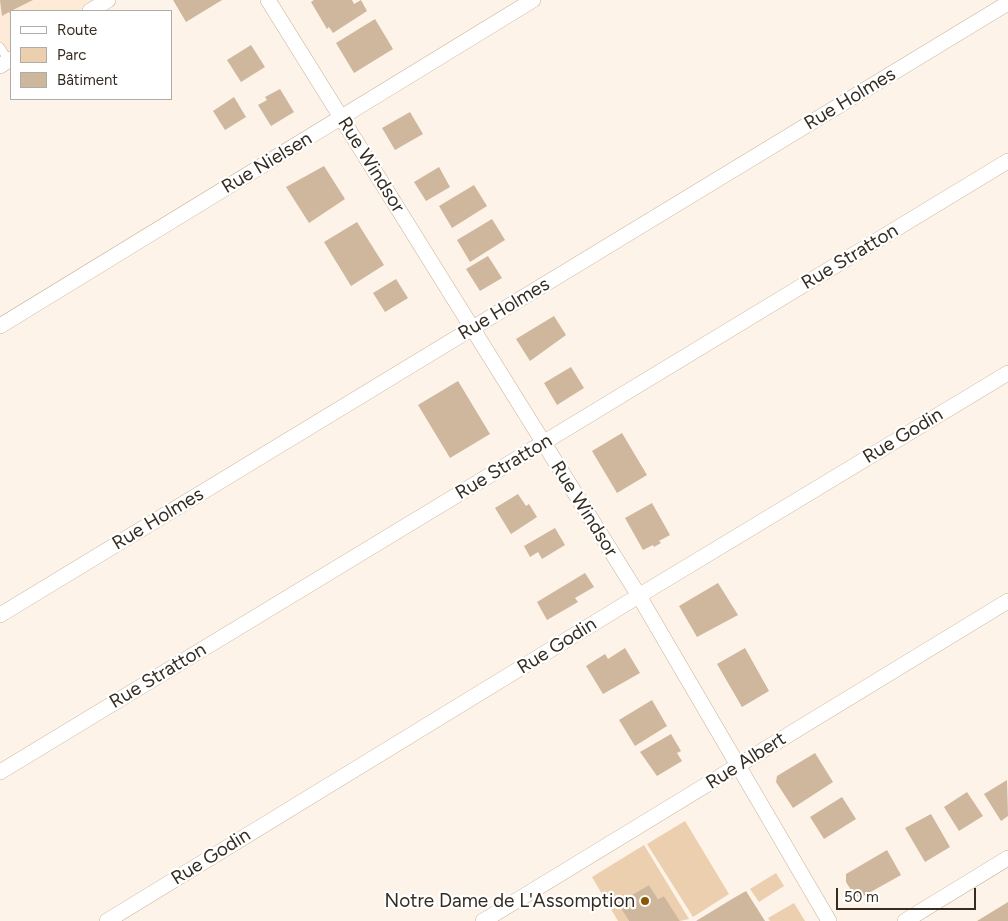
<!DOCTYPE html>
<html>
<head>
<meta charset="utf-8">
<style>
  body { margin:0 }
  #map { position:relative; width:1008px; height:921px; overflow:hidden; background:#fdf3e8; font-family:Figtree,sans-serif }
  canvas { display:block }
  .legend { position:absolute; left:10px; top:10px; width:162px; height:90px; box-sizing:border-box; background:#fff; border:1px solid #afaba7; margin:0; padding:6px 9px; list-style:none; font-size:15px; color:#362d22 }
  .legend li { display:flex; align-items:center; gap:10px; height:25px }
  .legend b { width:25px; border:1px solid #afaba7 }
  .scale { position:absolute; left:836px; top:888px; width:140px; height:22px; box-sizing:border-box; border:2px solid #362d22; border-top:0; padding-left:6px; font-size:15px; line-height:18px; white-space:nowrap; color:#362d22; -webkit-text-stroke:4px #fff; paint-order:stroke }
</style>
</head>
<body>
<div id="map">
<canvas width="1008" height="921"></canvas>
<ul class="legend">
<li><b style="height:6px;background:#fff"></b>Route</li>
<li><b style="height:14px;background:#ebcfaf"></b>Parc</li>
<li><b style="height:14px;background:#ceb79c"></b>Bâtiment</li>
</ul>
<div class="scale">50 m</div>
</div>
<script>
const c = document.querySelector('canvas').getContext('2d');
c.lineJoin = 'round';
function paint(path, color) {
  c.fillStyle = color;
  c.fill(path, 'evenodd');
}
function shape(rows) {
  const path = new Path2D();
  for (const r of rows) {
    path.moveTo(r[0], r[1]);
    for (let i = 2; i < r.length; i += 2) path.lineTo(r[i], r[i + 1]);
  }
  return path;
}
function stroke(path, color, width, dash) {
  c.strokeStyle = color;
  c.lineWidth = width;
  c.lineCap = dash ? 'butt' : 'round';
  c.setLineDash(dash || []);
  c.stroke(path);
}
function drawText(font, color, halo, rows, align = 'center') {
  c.font = font + ' Figtree,sans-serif';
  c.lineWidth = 4.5;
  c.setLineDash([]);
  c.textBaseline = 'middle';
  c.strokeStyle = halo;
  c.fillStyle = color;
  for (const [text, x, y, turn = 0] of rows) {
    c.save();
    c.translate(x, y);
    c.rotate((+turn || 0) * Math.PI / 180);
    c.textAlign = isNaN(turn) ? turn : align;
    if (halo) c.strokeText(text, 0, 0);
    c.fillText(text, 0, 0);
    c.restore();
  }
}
paint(shape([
  [0,0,108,0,90,11,11,11,11,59,0,66]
]), '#fdebd7');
paint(shape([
  [685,821,729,894,693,917,647,844],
  [644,845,689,919,680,921,664,896,658,899,649,885,619,903,629,921,618,921,592,877],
  [776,873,784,886,759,902,750,889],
  [794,903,805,921,770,921,768,918]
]), '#ebcfaf');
paint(shape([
  [0,0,33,0,11,11,11,16,9,12,2,16],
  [173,0,222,0,186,22],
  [314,0,352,0,354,4,361,0,367,11,333,33,329,27,327,29,311,2],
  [375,19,393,49,354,73,336,43],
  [251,45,265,67,241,82,227,60],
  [280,89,294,112,271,126,258,105,267,100,265,97],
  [234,97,246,117,225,130,213,111],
  [410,112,423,134,395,150,382,128],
  [324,166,345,199,309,223,286,187],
  [439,167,450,187,426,201,414,182],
  [474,185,487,206,452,228,439,206],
  [492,219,505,240,470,262,457,240],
  [357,222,384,265,351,286,324,242],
  [488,256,502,278,480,291,466,269],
  [396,279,408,298,385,312,373,293],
  [554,316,566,335,530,361,516,339],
  [571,367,584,388,557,405,544,383],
  [458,381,490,434,450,458,418,405],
  [622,433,647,475,617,493,592,451],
  [518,494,526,506,529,504,537,517,511,534,495,508],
  [652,503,670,535,659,541,661,543,654,547,653,545,643,550,625,518],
  [555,528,565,545,542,559,538,552,530,557,524,546],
  [585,573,594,587,575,598,578,602,547,620,537,602],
  [718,583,738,615,697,637,679,606],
  [625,648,640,673,603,694,586,666,605,654,608,659],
  [745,648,769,691,742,707,717,664],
  [652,700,667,726,635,746,619,720],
  [671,734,681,751,677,753,682,761,657,776,640,752],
  [815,753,833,782,793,808,776,782,777,776],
  [1007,780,1008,816,1001,821,984,794],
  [967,792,983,816,959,831,944,807],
  [842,797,856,819,824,839,810,817],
  [931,814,950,847,925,862,905,828],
  [887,850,901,875,860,898,853,893,846,882,846,874],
  [649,885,658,899,664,896,680,921,629,921,618,903],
  [746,891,765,921,696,921,732,899],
  [1008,902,1008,921,977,921]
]), '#ceb79c');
const service = shape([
  [0,47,9,61]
]);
const minor = shape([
  [268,0,639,596,829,921],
  [90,11,108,0],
  [0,66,11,59],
  [0,326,533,0],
  [0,615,1008,3],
  [0,772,1008,161],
  [107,921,622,606,1008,373],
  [483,921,1008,601],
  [905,921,1008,858]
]);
stroke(service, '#c5af94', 9);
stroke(minor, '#c5af94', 16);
stroke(service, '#fff', 8);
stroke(minor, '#fff', 15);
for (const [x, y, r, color] of [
  [645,901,5,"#8a5802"]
]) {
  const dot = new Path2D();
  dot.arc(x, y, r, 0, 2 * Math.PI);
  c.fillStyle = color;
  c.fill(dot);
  stroke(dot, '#fff', 2);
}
drawText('19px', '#362d22', '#fff', [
  ["Rue Holmes",850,99,-31],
  ["Rue Nielsen",267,163,-31],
  ["Rue Windsor",371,165,58],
  ["Rue Stratton",850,257,-31],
  ["Rue Holmes",504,309,-31],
  ["Rue Godin",903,436,-31],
  ["Rue Stratton",504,467,-31],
  ["Rue Windsor",584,509,58],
  ["Rue Holmes",158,519,-31],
  ["Rue Godin",557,646,-32],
  ["Rue Stratton",158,676,-31],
  ["Rue Albert",746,761,-32],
  ["Rue Godin",211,857,-32]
]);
drawText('19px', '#362d22', '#fff', [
  ["Notre Dame de L'Assomption",635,901]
], 'right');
</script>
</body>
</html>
